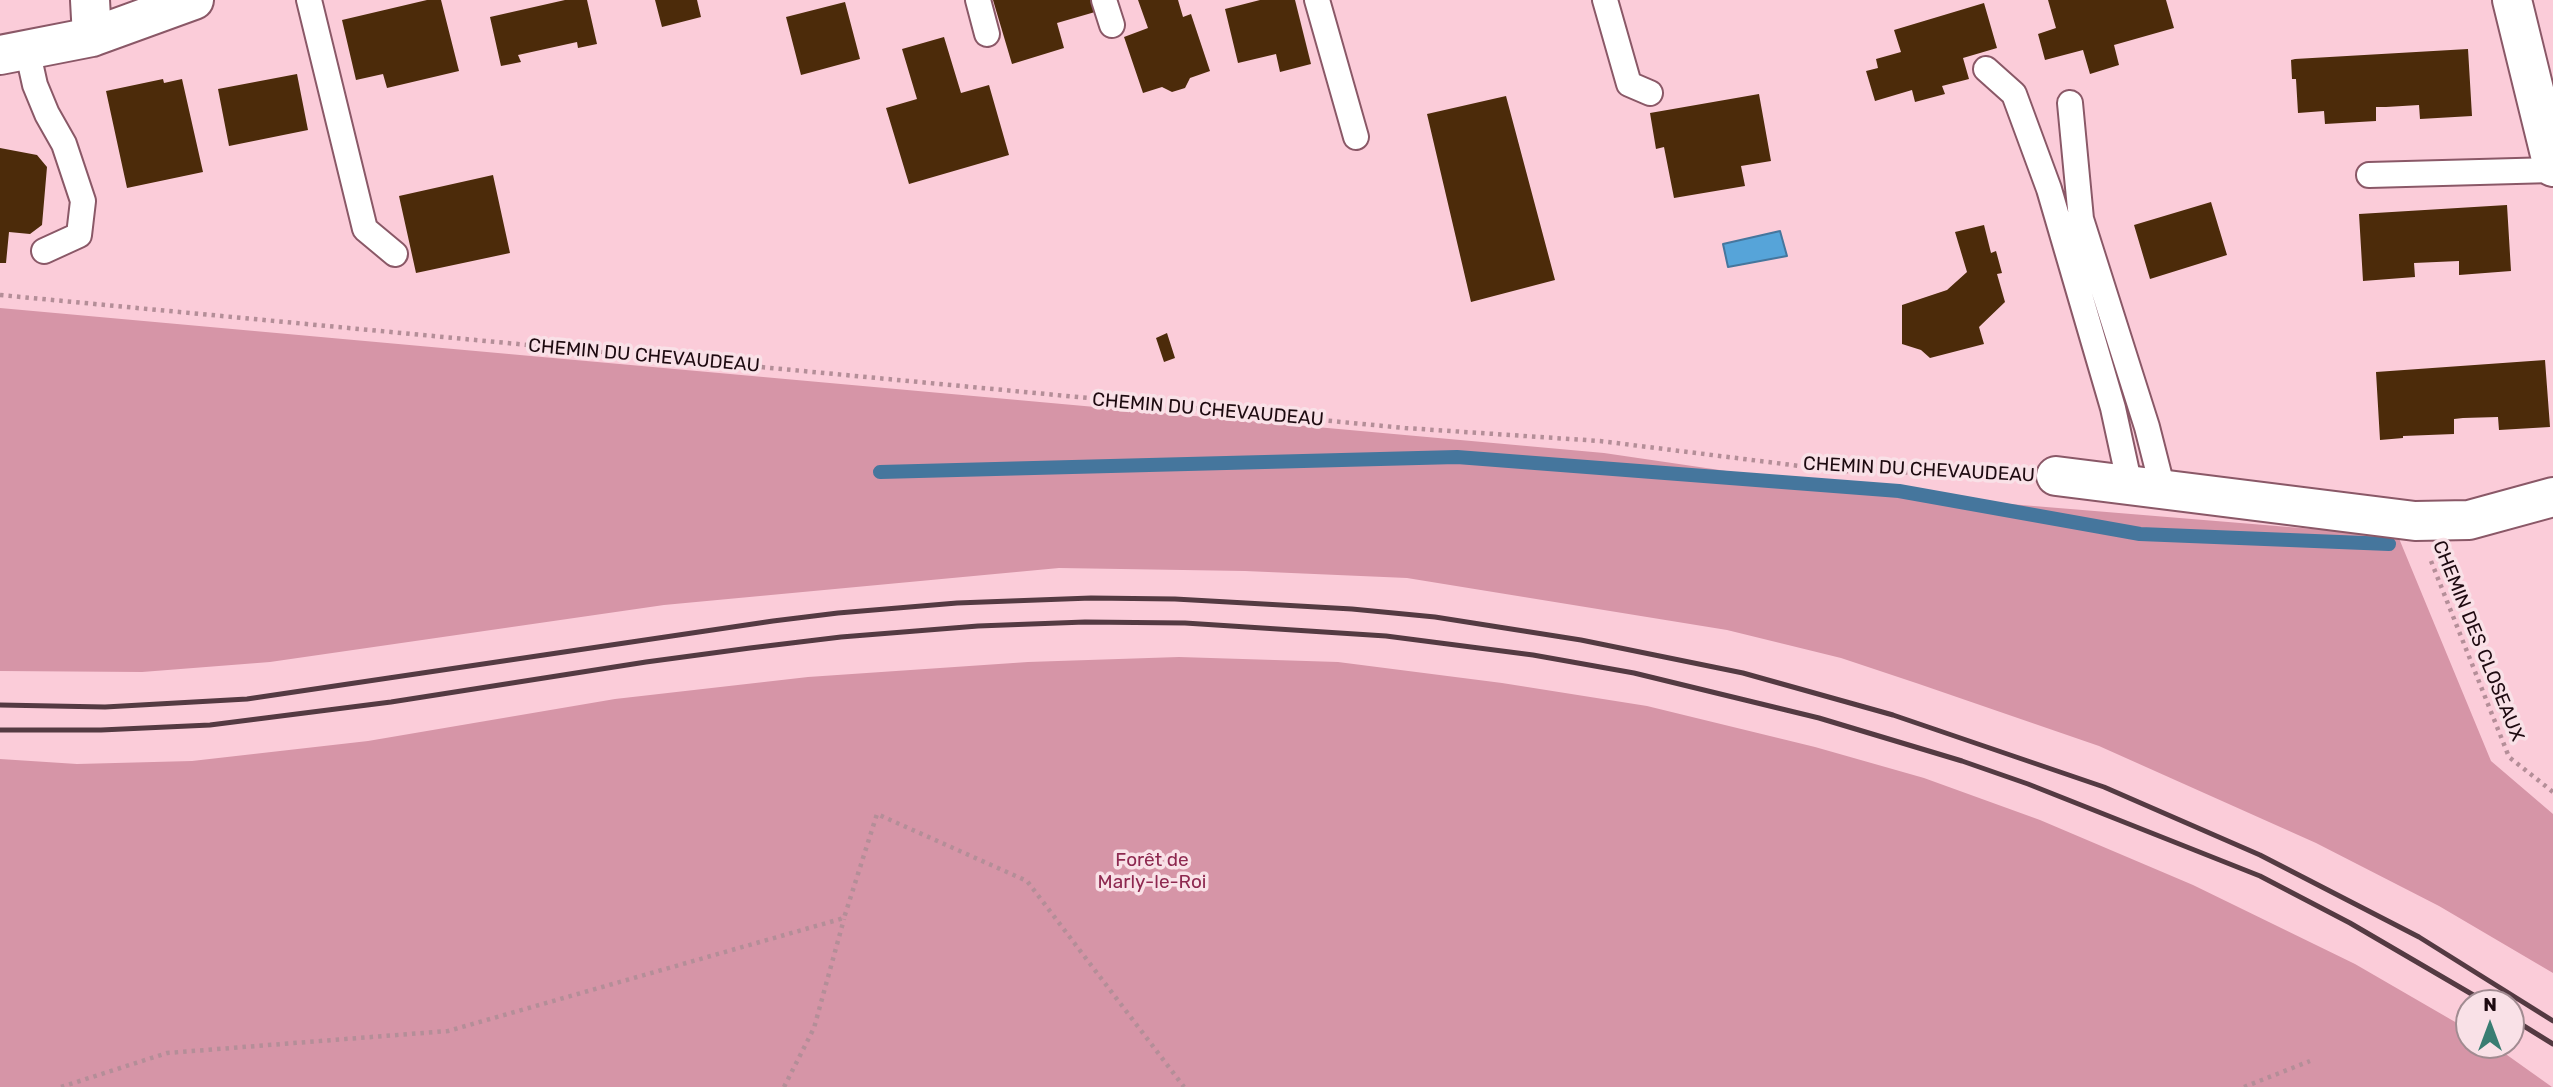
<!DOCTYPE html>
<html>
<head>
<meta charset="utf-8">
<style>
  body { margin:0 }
  #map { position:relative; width:2553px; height:1087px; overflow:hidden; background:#fbccd9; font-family:Rubik,sans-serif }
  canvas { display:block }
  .north { position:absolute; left:2455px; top:989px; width:70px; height:70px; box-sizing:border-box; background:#f9e1e7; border:2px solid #a18b91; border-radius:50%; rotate:0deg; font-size:19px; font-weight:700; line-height:28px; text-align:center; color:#1d0a10 }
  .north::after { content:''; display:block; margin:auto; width:24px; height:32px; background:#397d72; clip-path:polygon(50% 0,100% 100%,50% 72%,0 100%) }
</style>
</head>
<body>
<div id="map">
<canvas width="2553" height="1087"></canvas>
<div class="north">N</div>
</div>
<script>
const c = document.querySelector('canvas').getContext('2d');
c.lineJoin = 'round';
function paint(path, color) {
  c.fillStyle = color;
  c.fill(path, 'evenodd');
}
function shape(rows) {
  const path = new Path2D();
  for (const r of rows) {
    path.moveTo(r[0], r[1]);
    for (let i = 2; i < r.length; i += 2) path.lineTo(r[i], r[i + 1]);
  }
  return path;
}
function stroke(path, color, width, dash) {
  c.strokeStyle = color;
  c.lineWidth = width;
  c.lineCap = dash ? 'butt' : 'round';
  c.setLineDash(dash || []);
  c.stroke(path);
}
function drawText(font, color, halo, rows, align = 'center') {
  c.font = font + ' Rubik,sans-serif';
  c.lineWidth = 7;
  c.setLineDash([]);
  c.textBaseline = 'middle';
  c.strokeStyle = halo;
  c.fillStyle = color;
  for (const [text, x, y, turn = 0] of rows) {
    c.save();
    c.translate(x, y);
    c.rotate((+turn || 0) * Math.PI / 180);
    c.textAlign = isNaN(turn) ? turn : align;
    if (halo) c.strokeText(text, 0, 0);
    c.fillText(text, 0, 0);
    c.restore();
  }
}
paint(shape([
  [0,308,1604,453,1876,493,2398,536,2491,761,2553,814,2553,973,2439,906,2316,843,2099,746,1919,684,1841,658,1727,630,1407,578,1245,571,1059,568,664,605,270,662,142,672,0,671],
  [1179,657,1338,662,1502,683,1647,706,1815,747,1924,778,2040,820,2193,885,2355,964,2469,1030,2469,1045,2493,1045,2552,1087,0,1087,0,759,77,764,192,761,368,741,615,699,808,677,1028,662]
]), '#d695a7');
const water = shape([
  [1780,231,1787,256,1728,267,1723,244,1780,231]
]);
paint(water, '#56a4d9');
stroke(water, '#45769d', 2);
stroke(shape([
  [880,472,1457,457,1899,491,2140,534,2389,544]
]), '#45769d', 14);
paint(shape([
  [427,0,441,0,459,71,387,88,383,74,356,80,342,20],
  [565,0,587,0,597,44,578,48,577,42,518,55,521,62,501,66,490,17],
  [655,0,697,0,701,17,662,27],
  [993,0,1091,0,1095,12,1057,23,1064,48,1012,64],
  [1138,0,1178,0,1183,17,1191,14,1210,71,1190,78,1185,88,1172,92,1162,87,1143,93,1124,37,1148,28],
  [1260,0,1295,0,1311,64,1280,72,1276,54,1238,63,1225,9],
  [2048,0,2166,0,2174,28,2114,45,2119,65,2090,74,2083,50,2045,60,2038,34,2056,28],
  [845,2,860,59,801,75,786,17],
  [1984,3,1997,48,1963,58,1969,79,1942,86,1945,94,1915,102,1912,90,1875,101,1866,71,1878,68,1876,59,1901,52,1894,30],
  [944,37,961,93,989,85,1009,155,909,184,886,108,917,99,902,49],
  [2468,49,2472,116,2420,119,2419,105,2386,107,2376,107,2376,121,2325,124,2324,111,2298,113,2296,79,2292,79,2291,60,2295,59],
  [297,74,308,130,229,146,218,89],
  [163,79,164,83,182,79,203,172,127,188,106,91],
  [1759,94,1771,161,1741,166,1745,186,1674,198,1664,147,1656,149,1650,113],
  [1506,96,1555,280,1471,302,1427,114],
  [0,148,37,155,47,167,42,225,30,234,9,232,6,263,0,263],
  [493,175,510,253,416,273,399,196],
  [2211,202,2227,255,2150,279,2134,225],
  [2507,205,2511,271,2459,275,2459,261,2414,263,2415,277,2363,281,2359,214],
  [1984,225,1991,253,1996,251,2002,273,1997,274,2005,302,1979,327,1984,344,1930,358,1921,350,1902,344,1902,305,1947,290,1967,272,1955,232],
  [1167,333,1175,358,1164,362,1156,338],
  [2545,360,2550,427,2499,430,2498,417,2463,418,2454,419,2454,434,2403,436,2403,438,2380,440,2376,372]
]), '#4c2b0a');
const service = shape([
  [309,0,365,229,395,254],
  [978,0,987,34],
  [1104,0,1112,25],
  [1317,0,1356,137],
  [1605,0,1629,84,1650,93],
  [27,49,35,85,47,114,64,144,83,201,79,235,44,251],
  [1986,69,2014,94,2049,189,2113,408,2130,486],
  [2070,103,2081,219,2147,427,2163,490],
  [2369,175,2553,170]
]);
const minor = shape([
  [90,0,92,37],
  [2512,0,2553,167],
  [0,55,92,37,194,0],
  [2056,476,2415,521,2469,520,2553,497]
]);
stroke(service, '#8a5867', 28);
stroke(minor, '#8a5867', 42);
stroke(shape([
  [0,295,1405,428,1600,441,1840,471,2017,475],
  [2431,561,2509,757,2553,792],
  [61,1087,167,1053,448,1031,844,918,877,814,1027,881,1184,1087],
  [784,1087,814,1028,844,919],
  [2244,1087,2310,1061]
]), '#b48e98', 4.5, [3.5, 5]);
stroke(service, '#fff', 24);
stroke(minor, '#fff', 38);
stroke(shape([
  [0,705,105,707,247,699,773,621,838,613,957,603,1091,598,1175,599,1352,609,1435,617,1581,640,1743,673,1893,715,2104,787,2260,855,2419,937,2553,1021],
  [0,730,101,730,210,725,391,702,646,662,750,648,841,637,978,626,1085,622,1185,623,1386,636,1533,655,1634,673,1819,718,1962,761,2028,784,2260,876,2350,923,2487,1003],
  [2511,1018,2553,1044]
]), '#543a42', 5);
drawText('19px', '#1d0a10', '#f9e1e7', [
  ["CHEMIN DU CHEVAUDEAU",644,356,5],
  ["CHEMIN DU CHEVAUDEAU",1208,410,5],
  ["CHEMIN DU CHEVAUDEAU",1919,470,3],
  ["CHEMIN DES CLOSEAUX",2478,641,68]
]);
drawText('19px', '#8e2950', '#f9e1e7', [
  ["Forêt de",1152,861],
  ["Marly-le-Roi",1152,883]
]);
</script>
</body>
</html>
